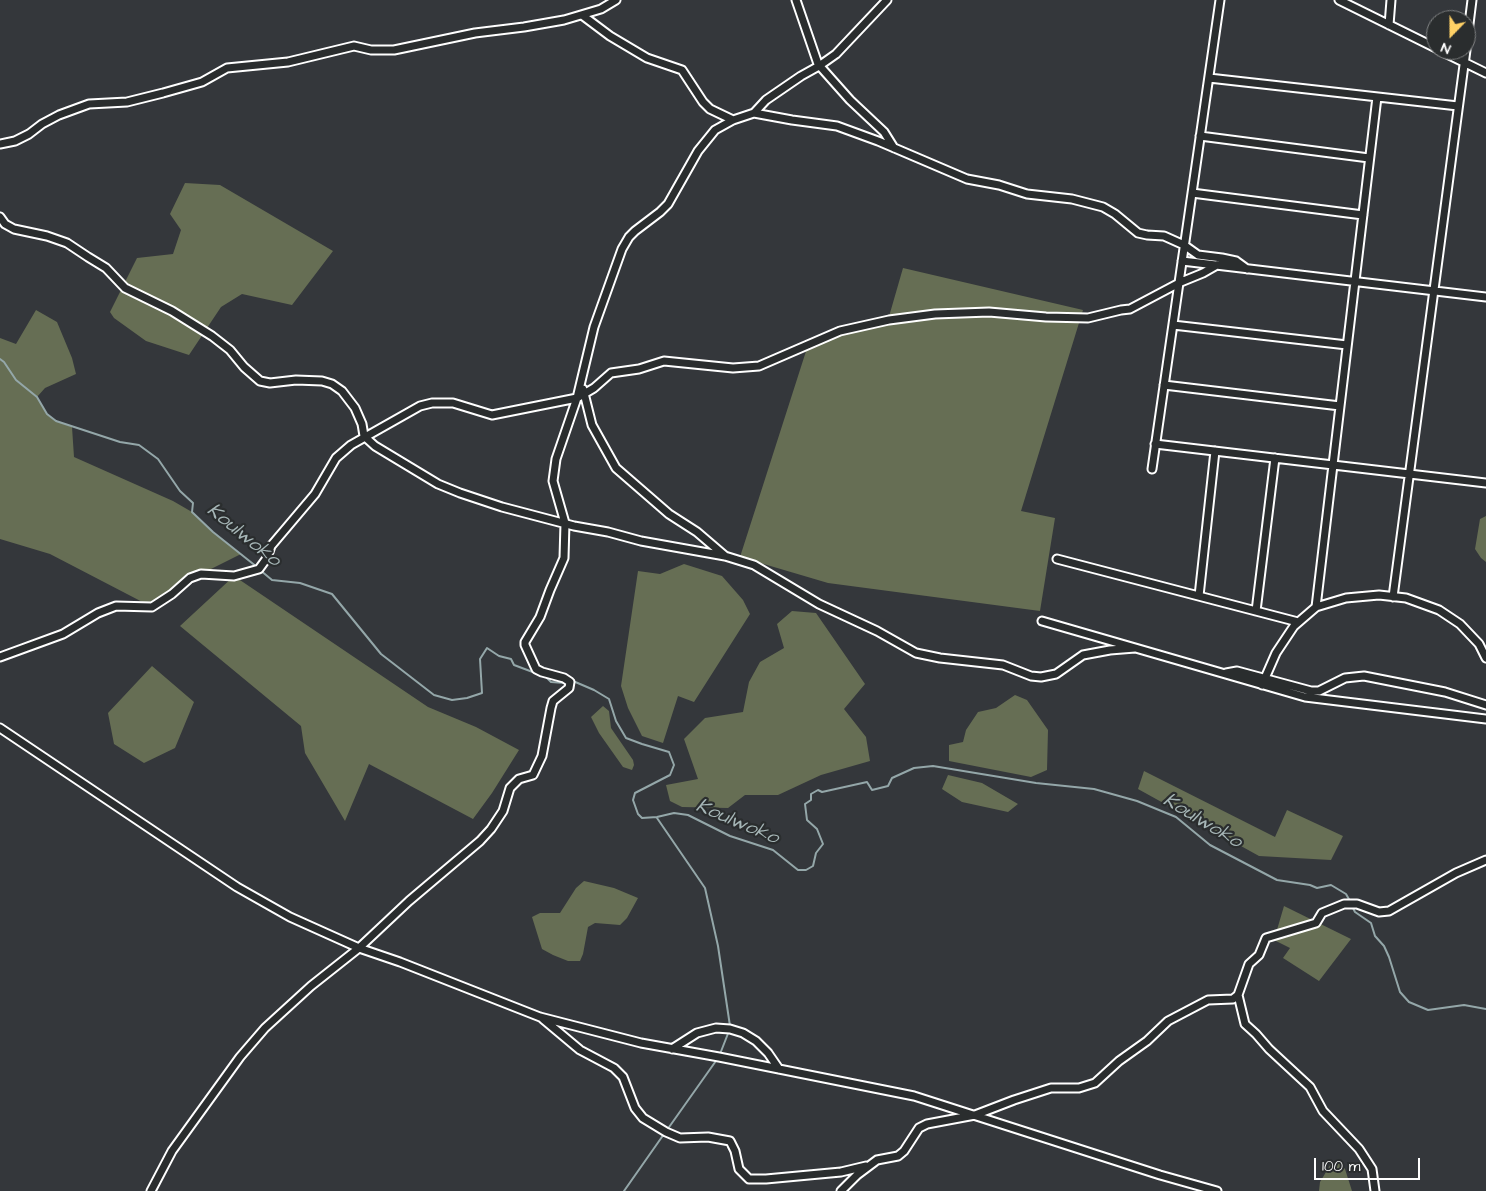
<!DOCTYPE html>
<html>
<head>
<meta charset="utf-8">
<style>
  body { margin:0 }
  #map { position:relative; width:1486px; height:1191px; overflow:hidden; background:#34373b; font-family:"Architects Daughter",sans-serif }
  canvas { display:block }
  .north { position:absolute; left:1426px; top:10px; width:50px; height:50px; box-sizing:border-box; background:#2a2d2e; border:1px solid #7f8182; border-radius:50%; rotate:202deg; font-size:14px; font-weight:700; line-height:20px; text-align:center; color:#fff }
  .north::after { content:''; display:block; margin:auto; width:18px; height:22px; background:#ffd166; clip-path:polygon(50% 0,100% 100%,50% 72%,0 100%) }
  .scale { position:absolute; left:1314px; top:1158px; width:106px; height:22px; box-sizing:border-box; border:2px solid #fff; border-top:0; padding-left:6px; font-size:15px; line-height:18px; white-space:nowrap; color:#fff; -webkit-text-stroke:4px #2a2d2e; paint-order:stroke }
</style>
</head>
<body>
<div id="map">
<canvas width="1486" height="1191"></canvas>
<div class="north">N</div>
<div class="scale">100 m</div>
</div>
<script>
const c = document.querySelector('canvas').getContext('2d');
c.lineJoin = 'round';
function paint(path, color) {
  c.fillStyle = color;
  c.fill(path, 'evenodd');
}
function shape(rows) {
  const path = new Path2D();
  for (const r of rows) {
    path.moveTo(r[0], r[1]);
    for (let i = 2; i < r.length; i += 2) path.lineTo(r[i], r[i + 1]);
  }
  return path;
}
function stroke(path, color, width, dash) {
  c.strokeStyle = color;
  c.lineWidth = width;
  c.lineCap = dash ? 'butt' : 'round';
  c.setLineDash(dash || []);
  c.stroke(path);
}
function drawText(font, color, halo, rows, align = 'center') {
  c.font = font + ' "Architects Daughter",sans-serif';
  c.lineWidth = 4.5;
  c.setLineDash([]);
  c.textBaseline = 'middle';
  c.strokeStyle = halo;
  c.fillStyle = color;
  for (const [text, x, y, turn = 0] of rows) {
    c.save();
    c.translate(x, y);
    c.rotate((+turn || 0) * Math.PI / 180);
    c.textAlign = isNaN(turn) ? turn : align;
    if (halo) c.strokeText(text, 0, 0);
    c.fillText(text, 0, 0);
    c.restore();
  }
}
paint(shape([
  [185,183,220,185,333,251,292,305,242,294,221,307,189,355,146,341,114,318,110,312,137,258,173,254,181,230,170,214],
  [903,268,1083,310,1021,511,1055,518,1040,611,828,583,740,557,808,345,840,331,888,320],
  [36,310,57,322,72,358,76,374,45,388,37,397,47,414,56,421,72,427,74,457,173,501,192,512,213,532,241,554,201,574,152,607,50,554,0,539,0,338,16,344],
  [1486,516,1486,562,1481,558,1475,549,1480,519],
  [684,564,722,576,743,600,750,614,694,702,678,696,663,743,642,736,628,708,621,686,638,571,660,574],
  [234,576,428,707,476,727,519,750,492,793,473,819,369,764,345,821,305,753,301,726,180,626],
  [792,611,816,613,865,684,844,709,866,737,870,761,821,775,778,795,745,795,728,808,682,807,670,801,666,785,698,779,684,739,705,718,743,712,749,682,760,662,784,648,777,624],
  [152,666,194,702,175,748,144,763,114,744,108,713],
  [1015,695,1027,700,1048,730,1047,770,1031,777,949,761,949,745,963,742,966,730,978,712,996,708],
  [603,706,609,711,611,728,633,760,634,765,632,770,623,767,599,733,591,717],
  [1144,771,1275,837,1287,810,1343,836,1331,860,1259,856,1138,789],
  [948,775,982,783,1018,804,1008,812,962,802,942,789],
  [584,881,614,888,638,898,627,918,620,925,595,923,588,927,583,954,580,961,568,961,553,955,542,949,532,917,540,913,560,913,576,888],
  [1284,906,1351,939,1319,981,1283,958,1290,948,1274,940],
  [1332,1162,1339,1162,1345,1169,1352,1191,1319,1191,1320,1182]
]), '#666e54');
stroke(shape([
  [0,359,4,362,16,380,37,397,47,414,56,421,120,442,139,445,158,459,180,491,193,503,192,512,213,532,257,567],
  [260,570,272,580,300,583,332,594,381,654,434,695,452,700,467,698,482,693,480,659,487,648,499,656,511,659,514,665,546,677,551,682,565,683],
  [573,681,594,690,609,699,616,721,626,738,642,744,669,752,674,765,670,775,635,793,633,800,638,814,642,818,657,817,674,813,688,815,730,836,773,850,798,870,806,870,813,866,816,853,823,844,817,829,807,820,805,804,811,800,811,794,818,790,822,792,867,782,872,790,888,786,892,778,914,768,933,766,1036,783,1094,789,1137,801,1176,817,1210,845,1277,880,1310,885,1317,888,1331,885,1346,894,1350,901],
  [657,818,705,888,718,946,730,1026],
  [1352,906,1355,912,1371,923,1375,936,1384,946,1389,957,1400,992,1409,1002,1428,1010,1464,1005,1486,1009],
  [720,1054,729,1031],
  [667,1130,718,1058],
  [624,1191,664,1134]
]), '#94a7a9', 2);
const minor = shape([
  [796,0,818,64,850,100,884,132,894,148],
  [1339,0,1436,48],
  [582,15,610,36,647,58,682,70,703,102,710,109,733,120],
  [1389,25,1391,0],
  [1466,48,1472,0],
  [1439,50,1486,73],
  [1209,78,1458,106],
  [754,113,792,120,837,126,878,141,967,179,999,185,1027,194,1072,199,1103,207,1115,214,1138,233,1147,235,1164,236,1184,245,1198,255,1222,258,1236,261,1247,269],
  [1200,136,1369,158],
  [0,144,15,141,29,134,42,124,59,115,89,104,127,102,163,93,202,82,227,68,288,62,354,46,371,50,394,50,475,33,524,27,564,20,601,9,616,0],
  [1192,193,1363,215],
  [0,217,5,224,14,229,47,236,67,243,88,257,106,268,125,288,172,311,212,336,230,350,244,367,260,381,270,383,296,380,322,381,332,384,342,391,355,408,362,424,364,436,375,446,438,484,460,493,502,507,574,526,608,532,641,541,725,556,754,565,819,604,877,631,916,653,940,658,1003,665,1031,676,1041,677,1056,674,1083,655,1110,650,1135,648],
  [1182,261,1486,297],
  [1173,325,1347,345],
  [1164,385,1340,406],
  [583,389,592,425,616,468,669,514,697,532,725,556],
  [1155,444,1486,483],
  [1152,469,1220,0],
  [1057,559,1298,622],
  [1199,596,1215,451],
  [1393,597,1466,50],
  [1316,607,1377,97],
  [1256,611,1275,458],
  [1042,621,1305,697,1486,719],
  [0,657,63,634,98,613,116,606,152,607,172,594,190,578,201,574,234,576,259,569,267,558,271,546,315,494,336,458,351,445,420,406,432,403,453,403,492,415,577,398,594,388,611,373,639,369,664,361,733,368,759,366,840,331,889,320,935,314,989,312,1046,317,1088,318,1121,310,1130,309,1181,282,1203,273,1217,265,1236,261],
  [1226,673,1237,671,1311,691,1319,691,1345,678,1364,676,1445,692,1486,705],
  [1262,685,1276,653,1294,626,1316,607,1346,598,1379,595,1406,598,1439,610,1460,624,1479,644,1486,658],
  [0,728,237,887,290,917,359,948,400,962,540,1017,641,1043,719,1057,914,1096,1160,1175,1217,1191],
  [1238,995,1245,1024,1256,1034,1269,1049,1310,1087,1323,1111,1359,1149,1372,1169,1375,1191],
  [543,1019,580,1050,614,1068,623,1077,635,1108,643,1118,666,1132,680,1138,708,1137,730,1141,735,1151,739,1169,749,1179,766,1179,841,1172,866,1166],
  [672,1049,697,1033,716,1028,730,1029,743,1033,756,1041,768,1053,779,1069],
  [151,1191,172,1151,240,1057,265,1028,311,986,359,948,409,901,480,841,491,829,503,811,510,788,519,779,533,775,542,756,551,708,553,701,569,688,570,682,564,678,542,672,536,669,525,645,525,642,540,617,550,590,564,558,565,523,553,481,556,459,577,398,594,327,622,249,629,237,635,231,660,212,668,204,698,151,715,130,733,120,754,113,766,100,801,76,819,66,836,54,887,0],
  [841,1191,857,1175,877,1160,898,1156,904,1151,919,1128,927,1124,975,1115,1014,1100,1051,1088,1079,1088,1095,1083,1119,1061,1147,1041,1168,1021,1208,1000,1233,999,1238,995,1249,964,1259,955,1266,938,1316,923,1322,913,1344,904,1357,904,1379,912,1389,911,1456,873,1486,860]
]);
stroke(minor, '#fff', 11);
stroke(minor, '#2a2d2e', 7);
drawText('italic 20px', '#a6b6b7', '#2a2d2e', [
  ["Koulwoko",243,536,39],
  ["Koulwoko",1202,822,31],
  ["Koulwoko",737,823,23]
]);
</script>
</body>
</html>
